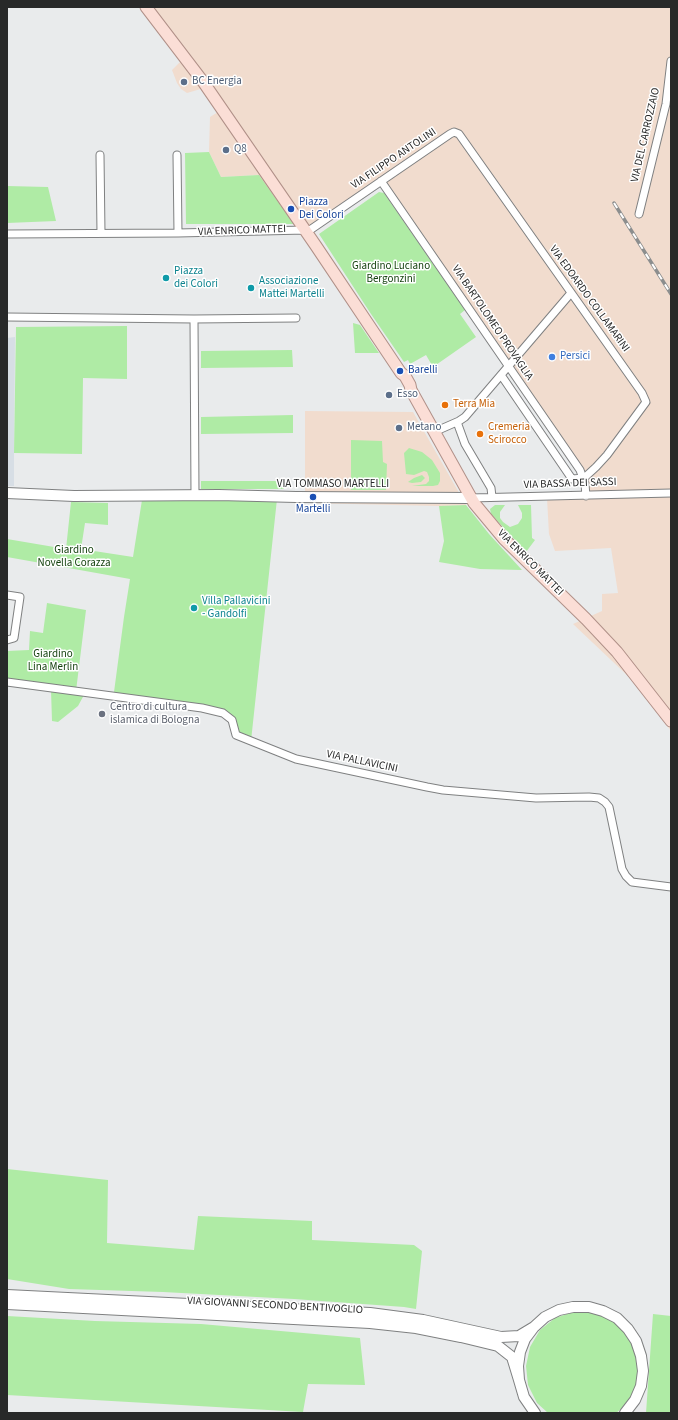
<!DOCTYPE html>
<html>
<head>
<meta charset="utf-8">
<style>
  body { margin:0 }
  #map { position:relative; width:678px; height:1420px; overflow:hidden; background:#e9ebec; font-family:"Source Sans 3",sans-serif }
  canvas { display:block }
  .frame { position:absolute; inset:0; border:8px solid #282929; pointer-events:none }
</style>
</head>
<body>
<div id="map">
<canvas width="678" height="1420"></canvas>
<div class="frame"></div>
</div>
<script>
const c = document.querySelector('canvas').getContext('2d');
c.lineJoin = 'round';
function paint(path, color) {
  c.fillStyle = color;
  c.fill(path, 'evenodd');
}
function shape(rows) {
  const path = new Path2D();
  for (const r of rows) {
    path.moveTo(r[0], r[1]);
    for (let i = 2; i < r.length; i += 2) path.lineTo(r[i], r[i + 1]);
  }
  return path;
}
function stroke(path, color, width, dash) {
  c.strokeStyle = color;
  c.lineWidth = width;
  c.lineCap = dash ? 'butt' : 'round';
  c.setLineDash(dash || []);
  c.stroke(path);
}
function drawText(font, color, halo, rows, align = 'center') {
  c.font = font + ' "Source Sans 3",sans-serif';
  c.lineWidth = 3;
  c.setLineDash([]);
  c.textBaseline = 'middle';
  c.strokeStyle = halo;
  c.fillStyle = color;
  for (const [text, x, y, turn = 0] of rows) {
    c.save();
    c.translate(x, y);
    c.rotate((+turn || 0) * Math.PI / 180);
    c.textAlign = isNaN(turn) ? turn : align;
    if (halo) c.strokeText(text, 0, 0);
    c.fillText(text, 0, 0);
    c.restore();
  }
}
paint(shape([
  [15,337,14,453,14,486,7,486,7,338]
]), '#d7dee5');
paint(shape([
  [140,7,671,7,671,731,630,678,573,624,602,611,602,594,618,593,611,548,555,551,549,534,547,498,583,497,586,483,380,182,307,233,294,224,259,175,221,177,209,152,210,117,218,112,204,88,187,93,181,89,177,83,172,70,181,61],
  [305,411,413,412,466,505,439,506,305,503]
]), '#f1dcce');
paint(shape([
  [209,152,221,177,259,175,294,224,186,224,185,153],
  [7,186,48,187,56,221,7,223],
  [379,192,384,193,465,310,460,314,476,337,433,367,426,355,410,364,408,360,404,362,371,314,319,234],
  [353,323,360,325,379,353,355,353],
  [127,326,127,379,83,378,82,454,14,453,16,327],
  [292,350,293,367,201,368,201,351],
  [293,415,293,433,201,434,201,417],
  [351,440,382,441,383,462,387,464,386,490,351,490],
  [409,448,422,452,432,460,440,473,440,481,438,485,433,486,412,486,426,484,429,481,429,477,427,472,424,471,414,475,406,474,404,453],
  [422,475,425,478,421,482,412,483,408,482,414,478],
  [201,481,284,481,284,489,201,489],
  [277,499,251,741,236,735,231,720,223,713,115,699,114,692,124,617,130,579,7,557,7,539,66,549,71,502,108,503,108,525,85,523,81,549,133,557,142,500],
  [466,505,489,534,522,570,480,569,439,562,444,541,439,506],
  [495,505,505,505,500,512,500,518,503,522,510,527,518,524,522,518,522,513,518,505,531,505,532,538,535,540,526,552,491,514,490,509],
  [47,603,86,610,76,691,7,682,7,651,29,650,30,631,43,633],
  [51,690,84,695,78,706,58,722,52,721],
  [7,1169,108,1180,107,1243,194,1250,198,1216,312,1221,312,1240,414,1245,422,1251,416,1309,404,1307,294,1299,163,1292,69,1289,7,1279],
  [573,1312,593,1313,609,1319,623,1329,633,1344,638,1361,638,1378,632,1395,621,1409,616,1413,548,1413,537,1403,528,1385,526,1366,530,1347,540,1330,555,1318],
  [653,1314,671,1316,671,1413,646,1413],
  [7,1316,95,1321,201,1324,360,1338,365,1385,308,1384,303,1412,7,1395]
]), '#afeba5');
const street = shape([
  [100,155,101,233],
  [177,155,178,233],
  [381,181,580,470,585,484,586,496],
  [639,214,666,104,671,61],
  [307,232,450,134,454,132,459,134,642,393,646,402,607,455,596,467,584,478,572,479,501,375],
  [7,234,178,233,305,230],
  [7,317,194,319,195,496],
  [194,319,296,318],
  [457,422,465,444,491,488,492,497],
  [434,432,459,421,465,417,571,293],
  [470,498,671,493],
  [7,595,20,597,14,638,7,640],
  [7,682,202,708,223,713,232,720,236,735,296,759,427,787,443,790,536,798,589,797,599,798,605,802,609,807,622,869,626,876,632,882,671,887]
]);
const secondary = shape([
  [7,493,74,496,219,495,296,497,470,498],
  [7,1295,370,1313,423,1320,501,1337,519,1336,534,1327],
  [7,1304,370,1323,416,1328,461,1337,498,1346,512,1357,519,1380],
  [535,1413,524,1397,519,1380,518,1366,520,1352,525,1339,534,1327,545,1317,559,1310,573,1307,589,1307,603,1311,617,1318,628,1329,636,1341,641,1356,643,1371,641,1386,635,1400,625,1413]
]);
const primary = shape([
  [146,7,204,83,316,246,401,373,405,376,410,385,411,390,474,503,504,539,586,619,617,652,671,721]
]);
stroke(street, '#7f8081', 9);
stroke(secondary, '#7f8081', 12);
stroke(primary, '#b09088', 13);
stroke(street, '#fff', 7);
stroke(secondary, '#fff', 10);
stroke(primary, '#fbded6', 11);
const rail = shape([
  [614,203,671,294]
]);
stroke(rail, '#8c8e8e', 3.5);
stroke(rail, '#fff', 2, [6]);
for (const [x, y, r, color] of [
  [184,82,4,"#5c6f8a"],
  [226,150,4,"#5c6f8a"],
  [291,209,4,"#1a4fb4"],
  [166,278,4,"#0f9aa8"],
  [251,288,4,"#0f9aa8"],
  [552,357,4,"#3f7fe0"],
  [400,371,4,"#1a4fb4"],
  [389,395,4,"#5c6f8a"],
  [445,405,4,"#e8710a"],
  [399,428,4,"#5c6f8a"],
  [480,434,4,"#e8710a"],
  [313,497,4,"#1a4fb4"],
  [194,608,4,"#0f9aa8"],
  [102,714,4,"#6b7280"]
]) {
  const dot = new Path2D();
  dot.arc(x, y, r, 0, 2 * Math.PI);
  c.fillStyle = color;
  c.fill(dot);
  stroke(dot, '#fff', 1.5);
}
drawText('11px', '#4e5e75', '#fff', [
  ["BC Energia",192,82],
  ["Q8",234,150],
  ["Esso",397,395],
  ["Metano",407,428]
], 'left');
drawText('11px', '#282929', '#fff', [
  ["VIA DEL CARROZZAIO",646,135,-77],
  ["VIA FILIPPO ANTOLINI",394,159,-34],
  ["VIA ENRICO MATTEI",242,231,-2],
  ["VIA EDOARDO COLLAMARINI",589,299,54],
  ["VIA BARTOLOMEO PROVAGLIA",492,323,56],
  ["VIA BASSA DEI SASSI",570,484,-2],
  ["VIA TOMMASO MARTELLI",333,485],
  ["VIA ENRICO MATTEI",530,563,45],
  ["VIA PALLAVICINI",362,762,12],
  ["VIA GIOVANNI SECONDO BENTIVOGLIO",275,1306,3]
]);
drawText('11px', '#164399', '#fff', [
  ["Piazza",299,203],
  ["Dei Colori",299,216],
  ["Barelli",408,371],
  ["Martelli",313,510,"center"]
], 'left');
drawText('11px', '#15420f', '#fff', [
  ["Giardino Luciano",391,267],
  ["Bergonzini",391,280],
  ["Giardino",74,551],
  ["Novella Corazza",74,564],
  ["Giardino",53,655],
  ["Lina Merlin",53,668]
]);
drawText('11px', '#0d838f', '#fff', [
  ["Piazza",174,272],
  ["dei Colori",174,285],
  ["Associazione",259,282],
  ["Mattei Martelli",259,295],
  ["Villa Pallavicini",202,602],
  ["- Gandolfi",202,615]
], 'left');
drawText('11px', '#366cbe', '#fff', [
  ["Persici",560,357]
], 'left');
drawText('11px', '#c56008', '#fff', [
  ["Terra Mia",453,405],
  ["Cremeria",488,428],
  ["Scirocco",488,441]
], 'left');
drawText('11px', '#5b616d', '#fff', [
  ["Centro di cultura",110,708],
  ["islamica di Bologna",110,721]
], 'left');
</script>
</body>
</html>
